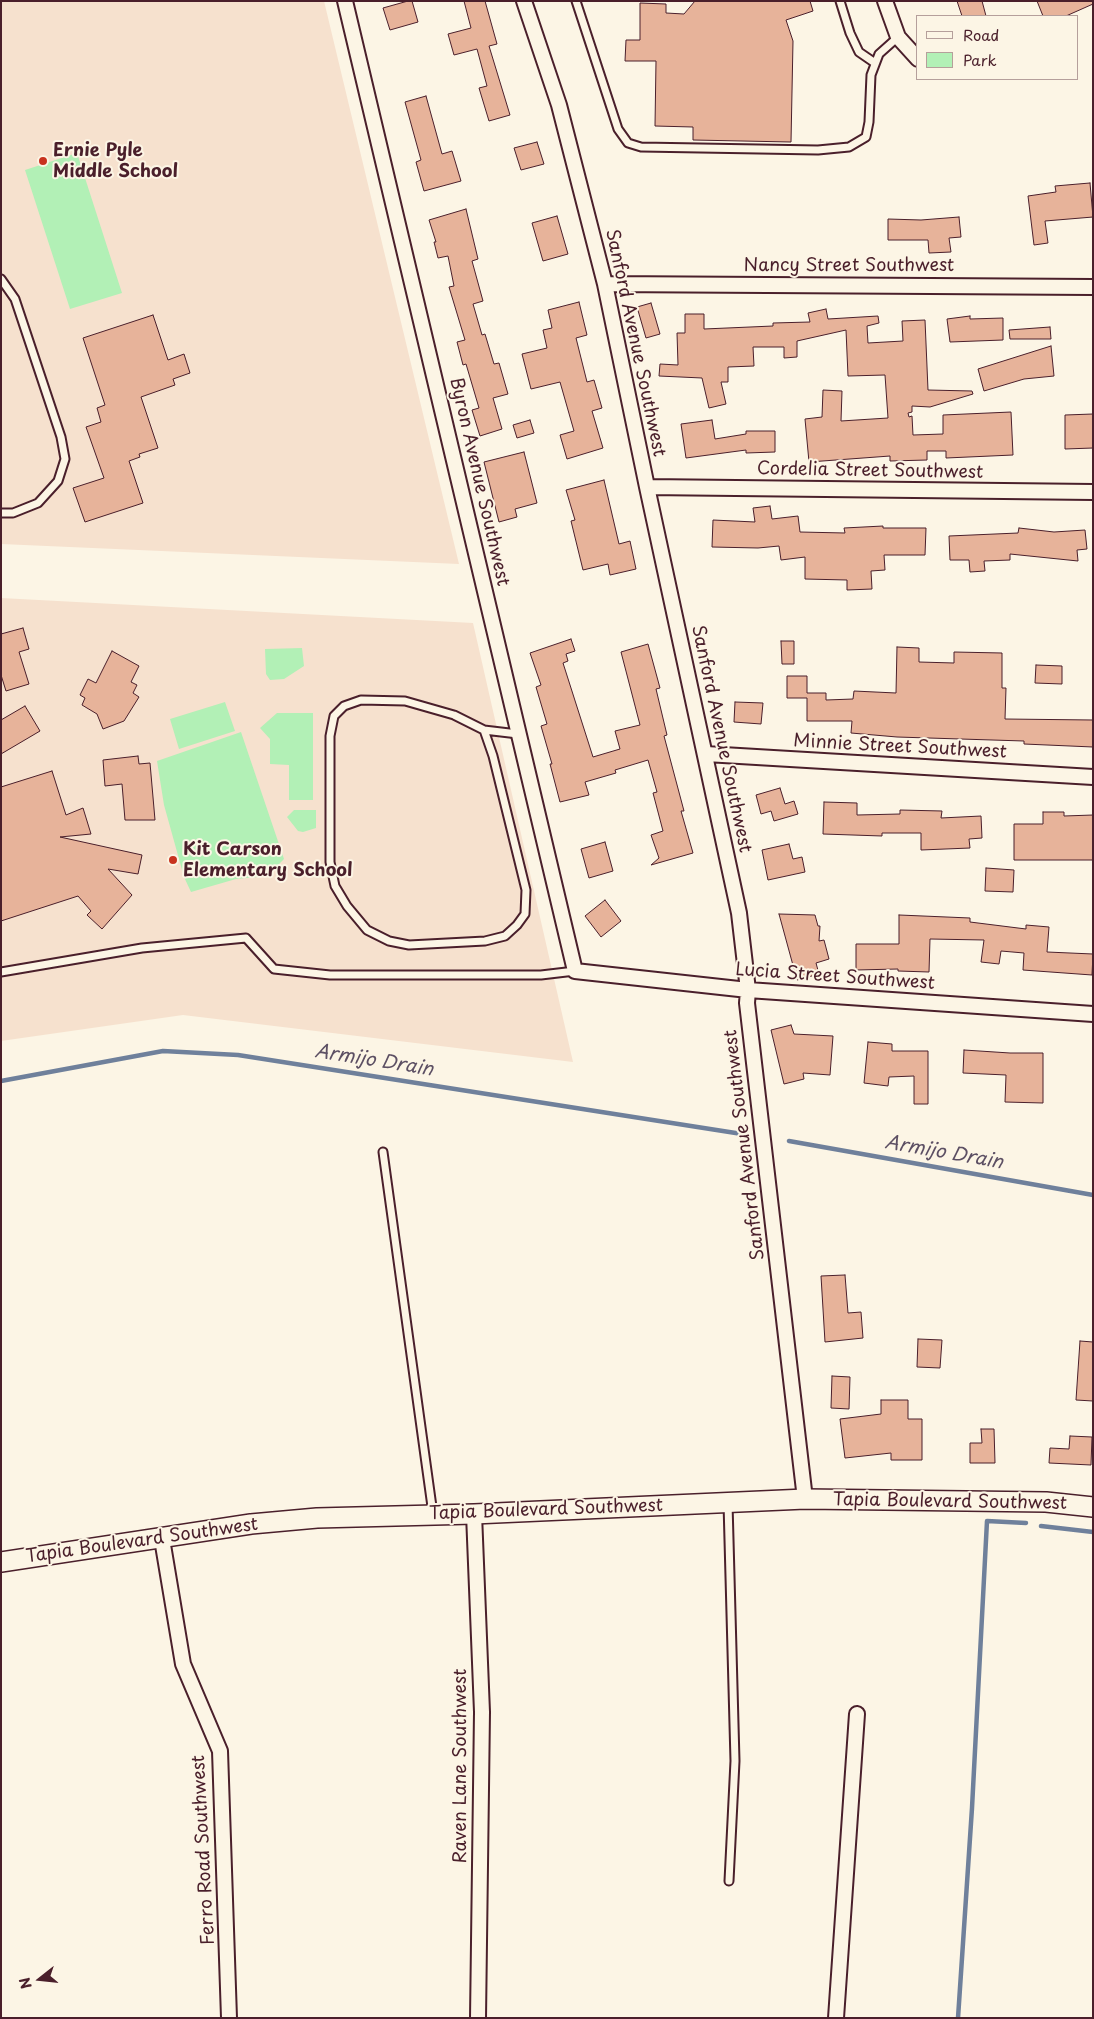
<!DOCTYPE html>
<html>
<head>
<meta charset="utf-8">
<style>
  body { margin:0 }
  #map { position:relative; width:1094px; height:2019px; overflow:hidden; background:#fcf5e5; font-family:"Playpen Sans",sans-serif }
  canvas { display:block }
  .frame { position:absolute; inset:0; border:2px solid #4a1f2b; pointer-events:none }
  .legend { position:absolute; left:916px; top:15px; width:162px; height:65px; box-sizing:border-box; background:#fcf5e5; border:1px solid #b59f9b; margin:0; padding:6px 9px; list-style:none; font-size:15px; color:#4a1f2b }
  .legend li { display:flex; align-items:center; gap:10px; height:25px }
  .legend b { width:25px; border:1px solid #b59f9b }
  .north { position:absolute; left:15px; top:1954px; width:50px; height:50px; -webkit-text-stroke:4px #fcf5e5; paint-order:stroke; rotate:254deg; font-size:14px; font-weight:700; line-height:20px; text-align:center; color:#4a1f2b }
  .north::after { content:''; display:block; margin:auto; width:18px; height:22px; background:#4a1f2b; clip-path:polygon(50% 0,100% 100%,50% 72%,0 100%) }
</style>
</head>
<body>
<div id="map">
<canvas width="1094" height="2019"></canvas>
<div class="frame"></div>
<ul class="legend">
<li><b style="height:6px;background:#fcf5e5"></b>Road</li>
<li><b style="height:14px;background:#b2f0b6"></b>Park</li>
</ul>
<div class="north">N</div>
</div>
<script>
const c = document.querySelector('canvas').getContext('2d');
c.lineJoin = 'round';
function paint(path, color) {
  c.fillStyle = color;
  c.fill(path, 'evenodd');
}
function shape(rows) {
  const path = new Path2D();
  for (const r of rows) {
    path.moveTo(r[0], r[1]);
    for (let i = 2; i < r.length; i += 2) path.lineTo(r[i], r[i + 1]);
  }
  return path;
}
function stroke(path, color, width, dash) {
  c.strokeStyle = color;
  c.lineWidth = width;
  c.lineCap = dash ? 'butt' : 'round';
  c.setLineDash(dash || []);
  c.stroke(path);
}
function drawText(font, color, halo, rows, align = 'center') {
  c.font = font + ' "Playpen Sans",sans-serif';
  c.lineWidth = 4;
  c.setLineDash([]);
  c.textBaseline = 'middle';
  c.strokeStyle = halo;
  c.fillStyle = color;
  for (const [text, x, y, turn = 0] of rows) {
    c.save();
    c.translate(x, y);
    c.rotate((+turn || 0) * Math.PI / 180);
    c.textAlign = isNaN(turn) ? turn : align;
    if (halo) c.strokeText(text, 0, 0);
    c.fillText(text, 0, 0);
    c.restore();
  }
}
paint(shape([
  [1,1,324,1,459,564,1,544],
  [1,598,473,623,573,1062,183,1015,1,1041]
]), '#f6e1ce');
paint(shape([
  [77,153,122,293,70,309,25,170],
  [302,648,304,666,284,679,270,680,266,674,265,649],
  [225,702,235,731,179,749,170,719],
  [277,713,313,713,313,800,289,800,289,765,270,764,270,739,260,728],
  [241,732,284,859,274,869,258,877,236,879,191,892,184,877,164,805,157,761],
  [294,810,316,810,316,828,303,832,298,831,287,817]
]), '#b2f0b6');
stroke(shape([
  [1,1081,163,1051,238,1055,742,1134],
  [789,1141,1093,1195],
  [1041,1526,1093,1532],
  [958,2018,972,1808,987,1521,1026,1523]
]), '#6f809b', 4.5);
const building = shape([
  [408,1,412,1,418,22,390,30,383,8,408,1],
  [464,1,485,1,497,44,489,46,510,115,489,121,479,88,487,86,477,49,454,55,448,34,471,28,464,1],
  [695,1,810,1,813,11,786,20,793,41,791,142,693,140,693,127,655,126,656,61,625,61,626,40,640,40,640,3,666,4,666,13,684,14,695,1],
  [957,1,982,1,986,16,962,16,957,1],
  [1037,1,1093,1,1093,4,1066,16,1043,16,1037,1],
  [426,96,442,154,452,151,461,181,424,191,416,162,421,160,405,102,426,96],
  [537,142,544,164,521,170,514,148,537,142],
  [1090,183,1093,217,1045,221,1048,243,1034,245,1028,196,1056,192,1055,186,1090,183],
  [466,209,478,259,472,261,483,301,473,304,482,335,485,334,494,364,499,363,508,394,493,398,502,429,480,436,472,410,479,408,466,364,463,365,457,342,465,340,449,287,454,286,448,256,438,258,434,242,436,242,429,220,466,209],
  [557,216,568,254,543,261,532,223,557,216],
  [959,217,961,237,949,238,951,252,929,253,928,240,888,240,888,219,921,220,959,217],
  [579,302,587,335,576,338,587,382,594,380,602,408,592,411,603,448,567,459,560,435,574,431,560,382,531,389,522,354,547,348,543,330,552,328,548,310,579,302],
  [651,303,660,334,646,338,637,307,651,303],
  [826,309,828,319,878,316,879,323,867,326,868,343,903,341,902,321,925,320,928,390,972,391,973,394,930,407,912,406,912,412,908,413,909,417,912,416,913,435,943,434,943,415,1011,412,1013,455,946,458,946,451,927,451,927,460,890,461,890,456,809,462,805,419,822,417,823,390,842,391,841,421,888,418,885,375,848,376,846,330,797,341,797,357,784,358,784,347,753,347,754,366,728,367,728,382,721,382,726,404,709,408,702,378,659,376,660,364,678,365,677,333,685,333,685,314,704,314,704,329,773,326,773,323,810,322,808,313,826,309],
  [153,315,168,360,184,354,190,373,173,379,175,385,141,397,158,448,139,454,140,457,129,461,143,503,85,522,73,488,104,478,86,427,101,422,97,408,105,405,83,338,153,315],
  [970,316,970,319,1003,318,1003,340,950,342,947,319,970,316],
  [1050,327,1051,339,1010,339,1009,330,1050,327],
  [1051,346,1054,376,1024,379,984,391,978,369,1051,346],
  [1093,414,1093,448,1065,449,1065,415,1093,414],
  [530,420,534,433,517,438,513,425,530,420],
  [712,420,715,439,746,434,746,431,775,431,775,452,746,453,746,450,686,458,681,424,712,420],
  [524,452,537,503,515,509,517,517,499,522,484,462,524,452],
  [604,480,619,544,630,541,636,569,610,575,608,564,583,570,571,521,575,520,566,490,604,480],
  [770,506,772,519,798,516,800,532,845,533,844,528,883,526,883,528,926,528,925,555,884,555,885,570,871,571,872,589,847,590,847,580,805,579,805,557,781,560,779,546,758,548,712,547,713,520,755,522,753,508,770,506],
  [1019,528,1054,532,1085,530,1087,549,1077,550,1078,561,1010,554,1010,560,984,561,985,571,970,572,969,560,950,560,949,536,1018,533,1019,528],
  [23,628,29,649,19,652,29,684,6,691,1,675,1,634,23,628],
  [571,639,575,651,566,654,568,661,563,663,593,757,620,749,615,731,640,725,621,652,648,644,660,688,656,689,667,735,664,736,684,811,681,811,693,853,651,865,659,858,651,835,663,831,653,793,657,792,648,760,615,770,616,773,585,782,589,795,560,802,550,764,552,764,541,726,547,724,536,687,541,685,530,653,571,639],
  [781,641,794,641,794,664,782,664,781,641],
  [897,647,919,648,919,662,954,663,954,652,1002,653,1002,688,1006,688,1005,719,1093,720,1093,747,1024,744,1024,741,897,737,851,733,852,721,807,721,807,698,787,698,787,676,807,676,807,693,826,693,826,700,853,699,854,691,896,693,897,647],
  [112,651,139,666,131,682,137,685,133,693,139,697,124,721,103,729,97,714,82,705,85,698,80,695,88,679,96,683,112,651],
  [1036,665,1062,666,1062,684,1035,683,1036,665],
  [735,702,763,703,761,724,734,722,735,702],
  [25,706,40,731,1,754,1,720,25,706],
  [138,756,139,764,150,763,155,820,125,820,122,784,105,786,103,760,138,756],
  [52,771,66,815,83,808,91,834,60,837,142,855,138,874,108,869,132,895,102,929,87,915,91,911,78,896,1,921,1,787,52,771],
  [780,788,785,804,794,801,798,814,774,821,771,811,761,814,756,795,780,788],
  [824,802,857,803,857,815,900,814,900,810,942,811,941,818,981,816,982,838,969,839,970,848,921,850,921,833,882,833,882,836,823,834,824,802],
  [1043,812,1064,812,1064,816,1093,815,1093,860,1014,860,1014,824,1043,824,1043,812],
  [605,842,613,871,589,878,581,849,605,842],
  [789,844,793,859,802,857,805,872,768,880,762,850,789,844],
  [986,868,1014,870,1013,892,985,891,986,868],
  [605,900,621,921,601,937,585,916,605,900],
  [779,914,815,915,818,926,820,926,819,941,824,940,829,959,816,963,819,974,797,980,779,914],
  [899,915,970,918,970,922,1026,929,1026,925,1049,927,1047,952,1093,954,1092,975,1023,970,1024,953,1001,951,999,964,981,962,984,940,930,939,929,972,898,971,898,969,856,970,856,944,899,944,899,915],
  [791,1025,794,1034,833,1036,830,1075,803,1073,804,1079,784,1084,771,1030,791,1025],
  [868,1042,892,1044,892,1051,928,1051,928,1104,914,1104,914,1076,889,1077,888,1086,864,1083,868,1042],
  [964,1050,1010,1053,1043,1053,1043,1103,1005,1102,1006,1075,963,1073,964,1050],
  [845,1275,848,1313,861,1312,863,1338,825,1342,821,1276,845,1275],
  [918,1339,942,1340,940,1368,917,1367,918,1339],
  [1080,1341,1093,1342,1093,1401,1076,1400,1080,1341],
  [832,1376,850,1377,849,1409,831,1408,832,1376],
  [881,1400,908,1400,908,1419,922,1419,922,1460,891,1460,891,1453,845,1458,840,1419,881,1414,881,1400],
  [981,1429,994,1429,995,1463,970,1463,970,1443,982,1443,981,1429],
  [1070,1436,1092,1437,1091,1465,1049,1463,1050,1448,1069,1449,1070,1436]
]);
paint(building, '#e7b39a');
stroke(building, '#4a1f2b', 1);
const lane = shape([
  [576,1,618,129,628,143,641,147,818,150,849,147,866,137,869,122,871,75,879,54,898,37],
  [840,1,850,33,859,52,875,63],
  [1,279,15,299,61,437,65,459,58,481,38,503,13,513,1,513],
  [484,730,493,756,526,890,525,914,517,925,505,936,485,941,409,945,389,941,367,930,347,906,335,886,330,862,330,736,334,716,344,706,361,700,405,701,454,715,484,730,518,734],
  [1,972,142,948,246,938,274,969,330,975,541,975,575,971],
  [383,1152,433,1514],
  [728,1503,735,1761,729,1881]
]);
const street = shape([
  [345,1,575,971,748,990,1093,1014],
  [524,1,559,105,605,284,647,487,739,913,748,990,747,1003,805,1499],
  [885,1,898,37,918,59],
  [605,284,1093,287],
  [647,487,1093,492],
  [706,754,1093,777],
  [474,1514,482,1712,478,2018],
  [162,1539,183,1664,220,1751,229,2018],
  [836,2018,857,1714]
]);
const secondary = shape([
  [1,1562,251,1524,317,1518,474,1514,805,1499,1046,1502,1093,1507]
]);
stroke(lane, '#4a1f2b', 11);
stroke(street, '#4a1f2b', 18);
stroke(secondary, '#4a1f2b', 22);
stroke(lane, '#fcf5e5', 7);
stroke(street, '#fcf5e5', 14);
stroke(secondary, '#fcf5e5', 19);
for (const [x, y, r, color] of [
  [43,161,5,"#c8321e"],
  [173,860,5,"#c8321e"]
]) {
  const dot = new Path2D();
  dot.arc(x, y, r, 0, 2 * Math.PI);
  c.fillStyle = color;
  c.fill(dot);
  stroke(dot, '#fcf5e5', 2);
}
drawText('bold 18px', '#4a1f2b', '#fcf5e5', [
  ["Ernie Pyle",53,151],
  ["Middle School",53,172],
  ["Kit Carson",183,850],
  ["Elementary School",183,871]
], 'left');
drawText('18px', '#4a1f2b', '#fcf5e5', [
  ["Nancy Street Southwest",849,266],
  ["Sanford Avenue Southwest",635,343,78],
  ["Cordelia Street Southwest",870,471,1],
  ["Byron Avenue Southwest",479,482,77],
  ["Sanford Avenue Southwest",721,739,78],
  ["Minnie Street Southwest",900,747,3],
  ["Lucia Street Southwest",835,977,4],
  ["Sanford Avenue Southwest",745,1145,-97],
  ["Tapia Boulevard Southwest",950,1502,1],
  ["Tapia Boulevard Southwest",546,1510,-2],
  ["Tapia Boulevard Southwest",142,1541,-8],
  ["Raven Lane Southwest",461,1766,-90],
  ["Ferro Road Southwest",204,1850,-93]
]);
drawText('italic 19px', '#5c4f63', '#fcf5e5', [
  ["Armijo Drain",374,1061,9],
  ["Armijo Drain",944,1153,10]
]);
</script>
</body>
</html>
